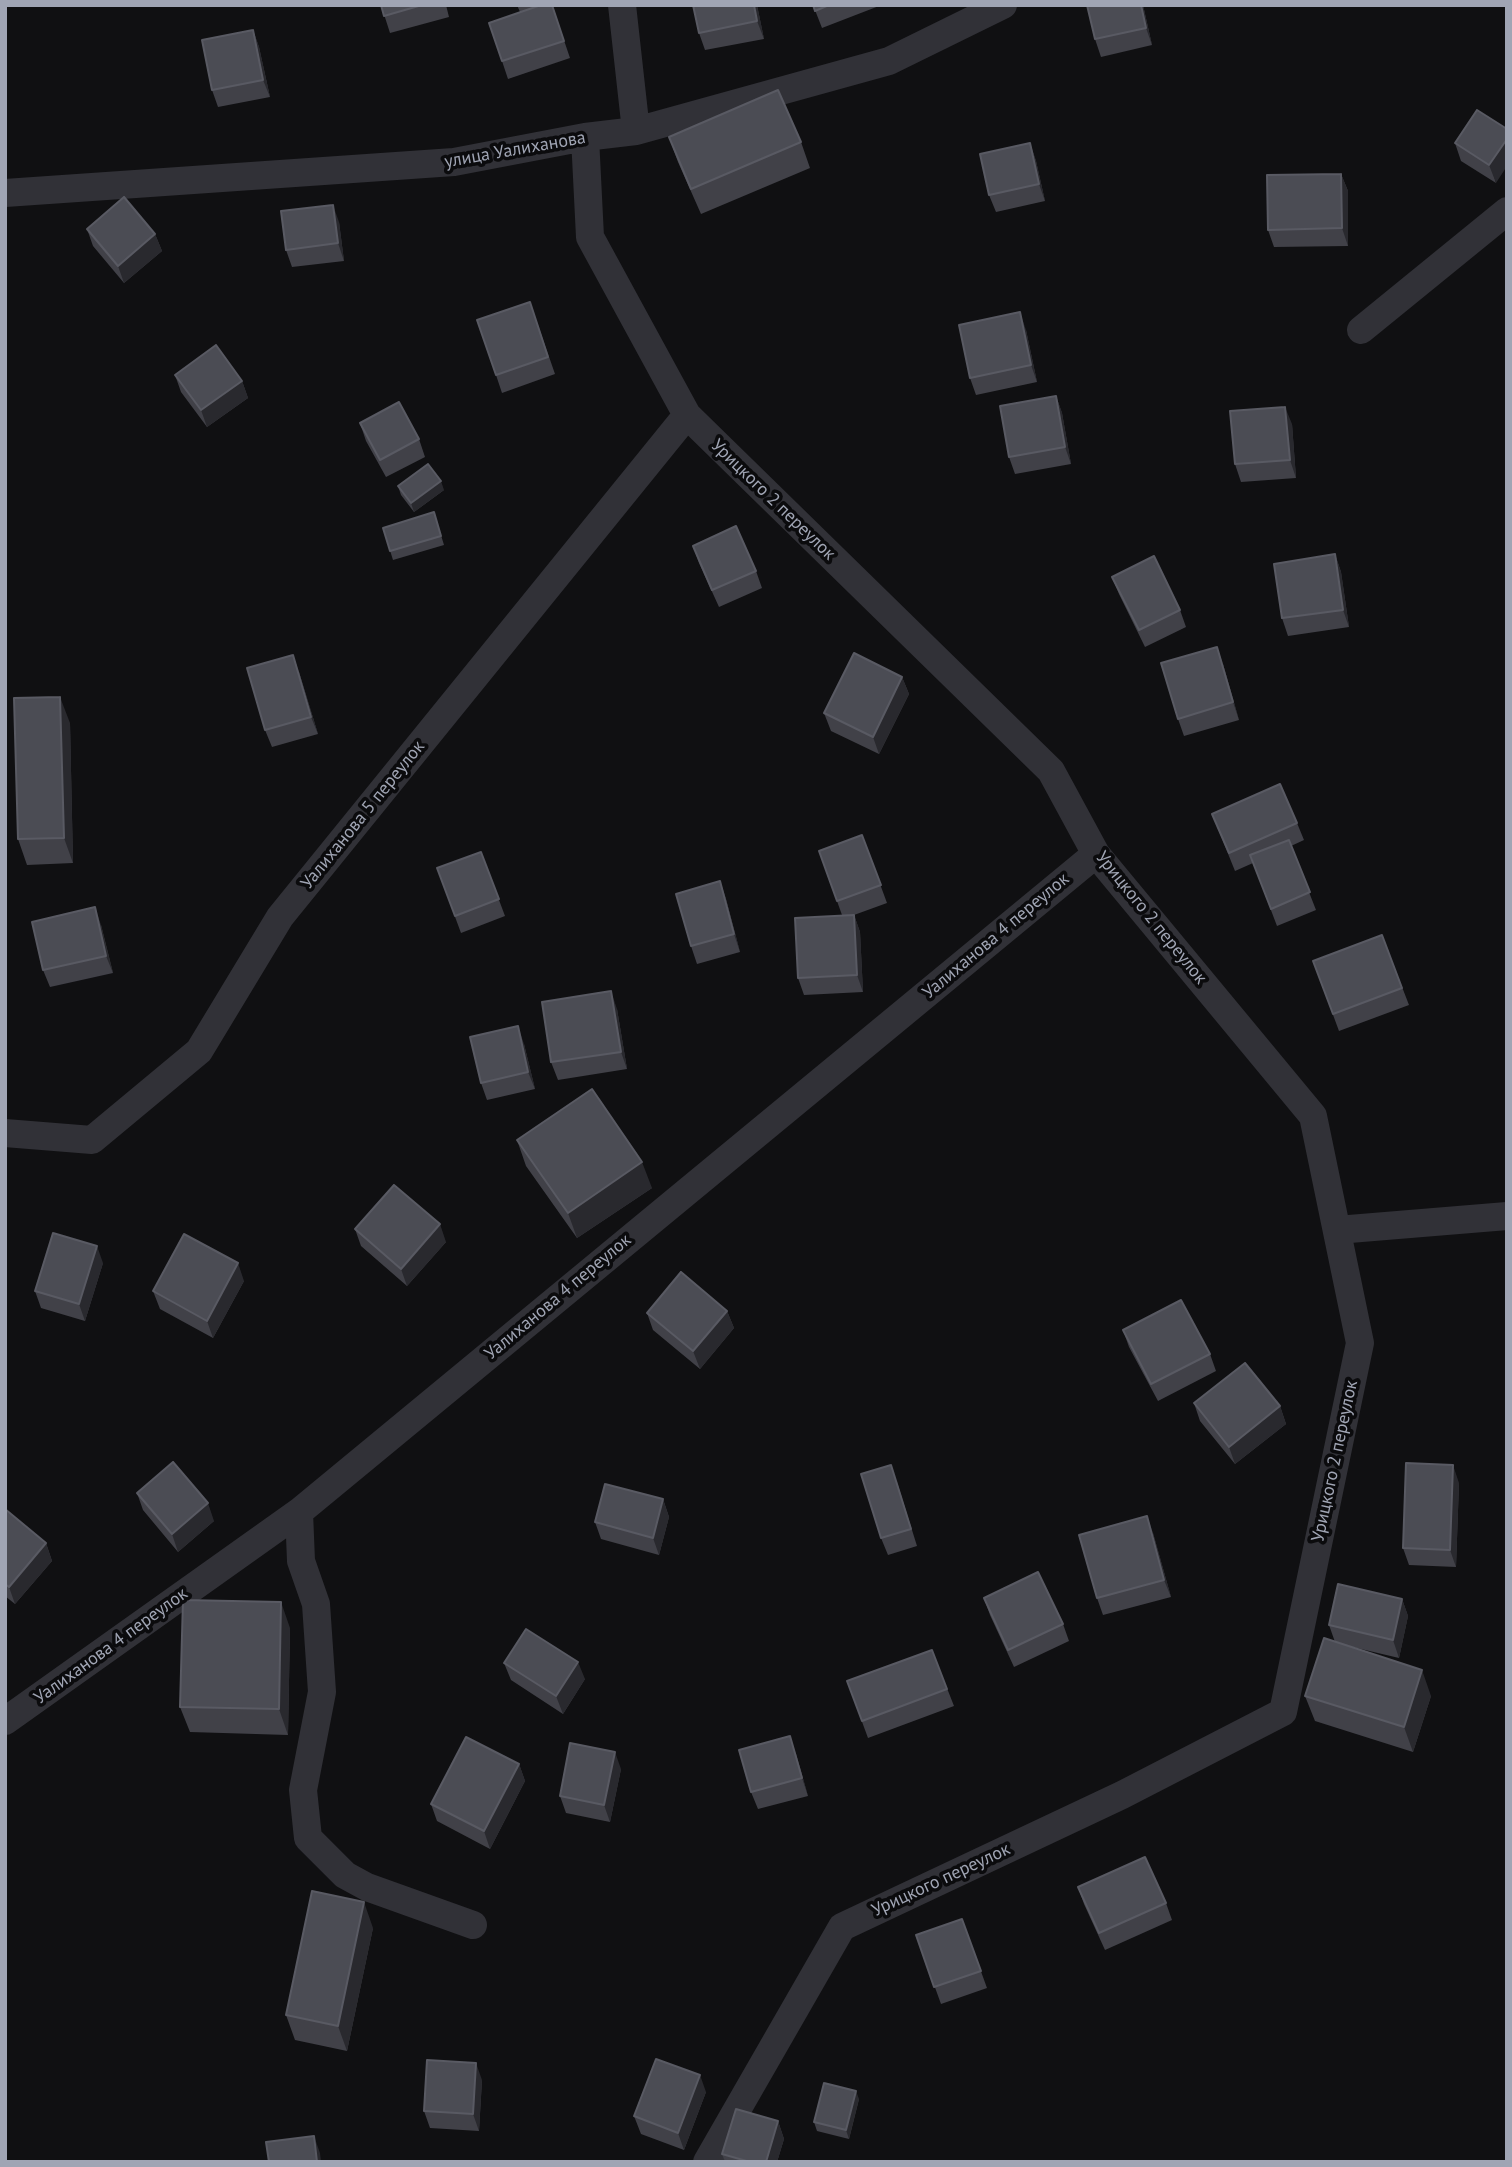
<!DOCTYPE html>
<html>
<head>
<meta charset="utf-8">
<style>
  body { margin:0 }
  #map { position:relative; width:1512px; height:2167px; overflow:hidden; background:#101012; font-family:"PT Sans",sans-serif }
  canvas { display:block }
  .frame { position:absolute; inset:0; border:7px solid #a0a5b4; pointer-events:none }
</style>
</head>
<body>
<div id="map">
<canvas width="1512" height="2167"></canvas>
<div class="frame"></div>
</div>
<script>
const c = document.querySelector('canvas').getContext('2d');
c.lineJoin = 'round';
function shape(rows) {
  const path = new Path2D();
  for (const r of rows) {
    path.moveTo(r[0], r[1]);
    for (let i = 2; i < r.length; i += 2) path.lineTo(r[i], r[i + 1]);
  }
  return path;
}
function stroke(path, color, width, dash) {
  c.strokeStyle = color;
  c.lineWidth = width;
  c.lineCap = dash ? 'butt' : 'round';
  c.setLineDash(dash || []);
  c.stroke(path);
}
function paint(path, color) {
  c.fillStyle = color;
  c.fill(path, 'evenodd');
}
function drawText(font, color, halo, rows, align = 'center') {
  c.font = font + ' "PT Sans",sans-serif';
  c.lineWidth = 7;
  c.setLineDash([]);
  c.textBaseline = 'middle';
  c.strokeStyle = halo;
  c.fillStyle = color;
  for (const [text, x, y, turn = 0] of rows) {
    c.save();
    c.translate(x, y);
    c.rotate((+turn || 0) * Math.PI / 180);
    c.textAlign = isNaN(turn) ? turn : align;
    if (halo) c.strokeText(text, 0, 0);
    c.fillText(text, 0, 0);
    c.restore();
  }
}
stroke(shape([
  [622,5,636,131],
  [585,137,590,237,687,415,1051,771,1096,854,1313,1116,1360,1343,1283,1712,1122,1795,842,1927,707,2162],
  [5,193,454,162,585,137,636,131,889,61,1003,5],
  [1361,330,1507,211],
  [5,1133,92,1140,199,1051,280,917,687,415],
  [1337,1230,1507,1216],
  [299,1512,301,1561,316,1604,322,1692,303,1790,308,1838,345,1875,367,1887,473,1925],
  [5,1721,299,1512,1096,854]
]), '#313137', 28);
paint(shape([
  [381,5,446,5,449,17,390,33],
  [517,5,552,5,570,58,508,79,502,61,520,12],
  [693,5,757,5,764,39,705,50,699,33],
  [813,5,879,5,879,6,822,28],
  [1087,5,1143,5,1152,45,1101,57,1095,39],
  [253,30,259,47,270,97,218,107,212,90],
  [1477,110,1496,183,1461,161,1455,143],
  [669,137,801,142,810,168,701,214,678,162],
  [1030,143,1036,161,1045,201,996,212,989,195],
  [1341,174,1348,191,1348,246,1274,247,1268,230],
  [339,222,344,261,292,267,286,250],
  [87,229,155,234,162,251,124,283,93,246],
  [530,302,555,374,502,393,496,375],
  [1026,330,1037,382,976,395,970,378],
  [175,375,242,381,248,398,207,427,181,392],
  [1056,396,1062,413,1071,464,1015,474,1009,457],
  [360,423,419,439,425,457,386,477,366,441],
  [1292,424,1296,478,1241,482,1235,464],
  [398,486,444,490,414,512,401,495],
  [434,512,444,545,393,560,383,528],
  [693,546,756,571,762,588,719,607,699,563],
  [1335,554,1341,572,1349,627,1288,636,1282,618],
  [1112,577,1180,610,1186,627,1145,647,1119,594],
  [1223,664,1239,720,1184,736,1178,719],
  [299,672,318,734,272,747,265,730],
  [902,677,909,694,879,754,831,731,824,713],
  [70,723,73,863,27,865,18,839],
  [1212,814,1297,823,1304,840,1291,846,1316,910,1277,926,1253,863,1235,871],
  [862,835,887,903,854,915,860,932,863,992,804,995,798,978,842,915,819,851],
  [481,852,505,916,461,933,437,868],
  [720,881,726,899,740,952,697,964,691,946],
  [101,925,113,973,50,987,43,970],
  [1382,935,1409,1005,1339,1031,1313,961],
  [617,1009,627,1069,558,1080,551,1062],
  [524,1044,535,1089,487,1100,481,1083],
  [517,1140,652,1188,577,1238,526,1166],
  [355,1229,446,1242,407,1286,361,1246],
  [103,1263,85,1321,41,1308,35,1291],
  [244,1281,213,1338,160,1309,153,1291],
  [727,1311,734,1328,700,1369,653,1330,647,1313],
  [1123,1330,1210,1354,1216,1371,1158,1401,1129,1347],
  [1194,1403,1280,1406,1286,1424,1235,1464,1200,1421],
  [897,1482,917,1546,888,1555,881,1538],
  [1459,1483,1456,1567,1409,1565,1403,1548],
  [137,1493,214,1521,178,1552,143,1510],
  [663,1499,669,1517,659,1555,601,1539,595,1522],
  [5,1509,46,1543,52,1561,15,1604,5,1596],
  [1153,1533,1171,1597,1103,1615,1097,1598],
  [984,1598,1063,1624,1069,1641,1014,1667,990,1615],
  [1402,1599,1408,1616,1399,1658,1344,1645,1431,1696,1413,1752,1315,1721,1305,1696,1335,1642,1329,1625],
  [290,1628,288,1735,190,1732,180,1707],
  [932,1650,954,1706,868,1738,847,1681],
  [504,1663,585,1679,563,1714,511,1680],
  [796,1754,808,1796,758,1809,751,1792],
  [519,1764,525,1781,490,1849,437,1821,431,1804],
  [621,1769,610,1822,566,1813,560,1796],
  [1078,1887,1166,1903,1172,1920,1105,1950,1084,1904],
  [962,1919,987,1988,941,2004,916,1935],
  [373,1928,347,2051,295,2040,286,2015],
  [482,2080,479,2131,430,2128,424,2111],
  [706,2092,684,2150,641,2134,634,2116],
  [859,2099,849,2139,817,2131,814,2122],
  [778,2121,784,2139,777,2162,725,2162,722,2154]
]), '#414148');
paint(shape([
  [754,5,757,5,764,39,757,21],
  [1141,5,1143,5,1152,45,1146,28],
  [253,30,259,47,270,97,263,80],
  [1507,139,1507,166,1496,183,1489,165],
  [1030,143,1036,161,1045,201,1039,184],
  [1341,174,1348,191,1348,246,1342,228],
  [333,205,339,222,344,261,338,243],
  [155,234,162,251,124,283,118,266],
  [1020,312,1026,330,1037,382,1031,365],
  [242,381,248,398,207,427,201,410],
  [1056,396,1062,413,1071,464,1065,447],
  [1285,407,1292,424,1296,478,1290,460],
  [441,481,444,490,414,512,411,503],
  [1335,554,1341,572,1349,627,1343,610],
  [1217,647,1223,664,1239,720,1233,702],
  [293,655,299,672,318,734,311,717],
  [902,677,909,694,879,754,873,737],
  [60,697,70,723,73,863,64,838],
  [720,881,726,899,740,952,734,934],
  [95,907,101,925,113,973,106,956],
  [854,915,860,932,863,992,857,975],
  [611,991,617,1009,627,1069,621,1052],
  [518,1026,524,1044,535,1089,528,1072],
  [642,1162,652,1188,577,1238,568,1213],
  [440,1224,446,1242,407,1286,401,1269],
  [97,1246,103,1263,85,1321,79,1304],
  [238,1263,244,1281,213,1338,207,1321],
  [727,1311,734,1328,700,1369,693,1351],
  [1280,1406,1286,1424,1235,1464,1229,1447],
  [1453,1465,1459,1483,1456,1567,1450,1550],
  [663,1499,669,1517,659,1555,653,1538],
  [208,1503,214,1521,178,1552,172,1534],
  [1147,1516,1153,1533,1171,1597,1164,1580],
  [46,1543,52,1561,15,1604,9,1587],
  [1402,1599,1408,1616,1399,1658,1393,1640],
  [281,1602,290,1628,288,1735,279,1709],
  [578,1662,585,1679,563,1714,556,1696],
  [1422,1670,1431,1696,1413,1752,1404,1727],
  [790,1736,796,1754,808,1796,802,1778],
  [615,1752,621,1769,610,1822,604,1805],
  [519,1764,525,1781,490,1849,484,1831],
  [364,1902,373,1928,347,2051,338,2026],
  [476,2063,482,2080,479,2131,473,2114],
  [700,2075,706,2092,684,2150,678,2133],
  [856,2091,859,2099,849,2139,846,2130],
  [778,2121,784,2139,777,2162,766,2162],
  [314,2136,320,2153,321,2162,317,2162]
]), '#29292e');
const building = shape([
  [381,5,422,5,384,16,381,5],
  [541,5,552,5,564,41,502,61,489,23,541,5],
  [693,5,754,5,757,21,699,33,693,5],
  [813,5,829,5,815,11,813,5],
  [1087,5,1141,5,1146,28,1095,39,1087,5],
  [253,30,263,80,212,90,202,40,253,30],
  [778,90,801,142,691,189,669,137,778,90],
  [1477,110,1507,129,1507,139,1489,165,1455,143,1477,110],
  [1030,143,1039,184,989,195,980,154,1030,143],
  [1341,174,1342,228,1268,230,1267,175,1341,174],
  [124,197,155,234,118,266,87,229,124,197],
  [333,205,338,243,286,250,281,211,333,205],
  [530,302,548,357,496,375,477,320,530,302],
  [1020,312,1031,365,970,378,959,325,1020,312],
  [216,345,242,381,201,410,175,375,216,345],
  [1056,396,1065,447,1009,457,1000,406,1056,396],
  [399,402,419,439,380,460,360,423,399,402],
  [1285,407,1290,460,1235,464,1230,411,1285,407],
  [428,464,441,481,411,503,398,486,428,464],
  [434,512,441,536,390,551,383,528,434,512],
  [736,526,756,571,712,590,693,546,736,526],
  [1335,554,1343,610,1282,618,1274,564,1335,554],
  [1154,556,1180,610,1139,630,1112,577,1154,556],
  [1217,647,1233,702,1178,719,1161,663,1217,647],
  [854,653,902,677,873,737,824,713,854,653],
  [293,655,311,717,265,730,247,668,293,655],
  [60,697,64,838,18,839,14,698,60,697],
  [1280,784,1297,823,1229,853,1212,814,1280,784],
  [862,835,881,885,837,901,819,851,862,835],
  [1289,840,1310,892,1271,909,1250,855,1289,840],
  [481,852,499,899,455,916,437,868,481,852],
  [720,881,734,934,691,946,676,894,720,881],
  [95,907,106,956,43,970,32,922,95,907],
  [854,915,857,975,798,978,795,918,854,915],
  [1382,935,1402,988,1333,1014,1313,961,1382,935],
  [611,991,621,1052,551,1062,542,1002,611,991],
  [518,1026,528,1072,481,1083,470,1037,518,1026],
  [592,1089,642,1162,568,1213,517,1140,592,1089],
  [394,1185,440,1224,401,1269,355,1229,394,1185],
  [53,1233,97,1246,79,1304,35,1291,53,1233],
  [184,1234,238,1263,207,1321,153,1291,184,1234],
  [681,1272,727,1311,693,1351,647,1313,681,1272],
  [1181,1300,1210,1354,1151,1384,1123,1330,1181,1300],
  [1245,1363,1280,1406,1229,1447,1194,1403,1245,1363],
  [173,1462,208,1503,172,1534,137,1493,173,1462],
  [1406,1463,1453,1465,1450,1550,1403,1548,1406,1463],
  [891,1465,911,1529,881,1538,861,1474,891,1465],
  [605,1484,663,1499,653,1538,595,1522,605,1484],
  [5,1509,46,1543,9,1587,5,1584,5,1509],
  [1147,1516,1164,1580,1097,1598,1079,1535,1147,1516],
  [1038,1572,1063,1624,1008,1650,984,1598,1038,1572],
  [1338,1584,1402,1599,1393,1640,1329,1625,1338,1584],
  [183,1600,281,1602,279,1709,180,1707,183,1600],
  [526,1629,578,1662,556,1696,504,1663,526,1629],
  [1324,1638,1422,1670,1404,1727,1305,1696,1324,1638],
  [932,1650,947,1689,862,1721,847,1681,932,1650],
  [790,1736,802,1778,751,1792,739,1750,790,1736],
  [466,1737,519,1764,484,1831,431,1804,466,1737],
  [570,1743,615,1752,604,1805,560,1796,570,1743],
  [1145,1857,1166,1903,1099,1933,1078,1887,1145,1857],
  [312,1891,364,1902,338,2026,286,2015,312,1891],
  [962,1919,981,1971,934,1987,916,1935,962,1919],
  [656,2059,700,2075,678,2133,634,2116,656,2059],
  [427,2060,476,2063,473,2114,424,2111,427,2060],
  [824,2083,856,2091,846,2130,814,2122,824,2083],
  [736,2109,778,2121,766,2162,750,2162,722,2154,736,2109],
  [314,2136,317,2162,269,2162,266,2142,314,2136]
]);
paint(building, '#4b4c54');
stroke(building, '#595a63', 2);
drawText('18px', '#a0a5b4', '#0b0b0d', [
  ["улица Уалиханова",515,150,-10],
  ["Урицкого 2 переулок",773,500,44],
  ["Уалиханова 5 переулок",363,815,-51],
  ["Урицкого 2 переулок",1151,918,51],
  ["Уалиханова 4 переулок",996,936,-40],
  ["Уалиханова 4 переулок",558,1297,-40],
  ["Урицкого 2 переулок",1335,1461,-78],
  ["Уалиханова 4 переулок",111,1646,-36],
  ["Урицкого переулок",941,1880,-25]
]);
</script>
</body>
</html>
